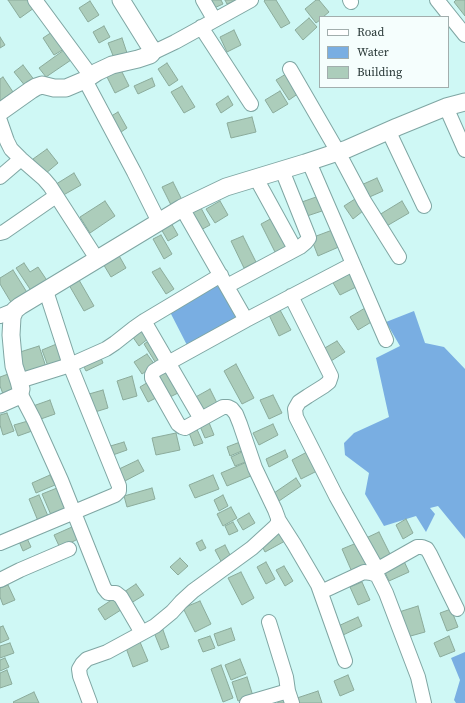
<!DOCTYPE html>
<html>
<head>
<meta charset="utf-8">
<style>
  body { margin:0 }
  #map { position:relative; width:465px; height:703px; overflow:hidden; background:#cff8f5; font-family:"Source Serif 4",serif }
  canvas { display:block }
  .legend { position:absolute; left:319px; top:16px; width:130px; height:72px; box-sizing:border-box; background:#f5fefd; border:1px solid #a2aead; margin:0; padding:5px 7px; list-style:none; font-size:12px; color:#253534 }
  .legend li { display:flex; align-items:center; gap:8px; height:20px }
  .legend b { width:20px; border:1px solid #a2aead }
</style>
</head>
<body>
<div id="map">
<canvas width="465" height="703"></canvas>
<ul class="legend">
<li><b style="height:5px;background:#fff"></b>Road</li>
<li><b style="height:11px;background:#79aee2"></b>Water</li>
<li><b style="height:11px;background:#accdbb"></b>Building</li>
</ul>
</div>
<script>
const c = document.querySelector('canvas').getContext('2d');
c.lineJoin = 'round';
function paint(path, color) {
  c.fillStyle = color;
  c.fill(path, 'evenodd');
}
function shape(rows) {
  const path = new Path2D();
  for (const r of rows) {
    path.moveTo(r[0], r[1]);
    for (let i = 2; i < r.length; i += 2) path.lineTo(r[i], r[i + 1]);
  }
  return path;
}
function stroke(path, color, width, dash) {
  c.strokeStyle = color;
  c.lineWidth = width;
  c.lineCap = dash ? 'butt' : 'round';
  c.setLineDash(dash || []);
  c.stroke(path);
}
paint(shape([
  [213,285,224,288,237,312,232,326,189,349,170,312],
  [414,311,425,343,444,347,465,369,465,539,438,506,430,508,435,514,426,532,416,516,384,526,365,494,369,473,345,455,344,443,354,433,389,417,376,358,400,346,386,322],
  [465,652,465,703,456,703,454,700,460,680,451,658]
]), '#79aee2');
const building = shape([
  [8,0,29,0,34,8,20,18,8,0],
  [208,0,221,0,223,4,212,9,208,0],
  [225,0,237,0,227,4,225,0],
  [265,0,276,0,290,23,281,28,264,1,265,0],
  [316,0,319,0,329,12,323,17,320,17,320,20,316,23,305,9,316,0],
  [456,0,465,0,465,16,454,2,456,0],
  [90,1,99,15,88,22,79,8,90,1],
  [309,18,317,27,303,40,295,30,309,18],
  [104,26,110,37,99,43,93,32,104,26],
  [234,30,241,45,227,52,220,37,234,30],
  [52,32,64,49,54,55,43,38,52,32],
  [0,37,5,45,0,48,0,37],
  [122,38,127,53,114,58,108,43,122,38],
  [64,50,71,60,46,77,39,68,64,50],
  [167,63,178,80,169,86,158,69,167,63],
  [23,65,35,81,26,87,14,72,23,65],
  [119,66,129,86,115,93,105,73,119,66],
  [286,74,299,93,289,100,276,80,286,74],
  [3,77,13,92,0,101,0,79,3,77],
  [152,78,155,86,138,94,134,86,152,78],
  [182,86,195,107,184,113,171,92,182,86],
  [280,91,288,104,273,113,265,100,280,91],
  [228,96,233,105,221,113,216,104,228,96],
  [118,112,127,128,118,134,108,118,118,112],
  [252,117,256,132,231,138,227,123,252,117],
  [47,149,58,163,45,174,33,159,47,149],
  [74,173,81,185,60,197,53,186,74,173],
  [377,178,383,191,365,199,359,186,377,178],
  [173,182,183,202,172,207,162,187,173,182],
  [319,196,325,210,304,217,299,203,319,196],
  [355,199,363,211,353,219,344,206,355,199],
  [105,201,115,216,90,233,80,217,105,201],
  [220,201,228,215,215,223,206,209,220,201],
  [402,201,409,213,385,227,379,215,402,201],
  [201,208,210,225,197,232,188,215,201,208],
  [274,217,289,248,276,254,261,224,274,217],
  [170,221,178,235,168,241,160,227,170,221],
  [335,229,341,246,318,256,311,238,335,229],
  [161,235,172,254,164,259,153,239,161,235],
  [243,236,256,262,244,268,231,241,243,236],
  [117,252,126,268,111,277,102,262,117,252],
  [24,263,30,272,38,267,48,282,32,292,16,268,24,263],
  [160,268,174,289,166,294,152,272,160,268],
  [13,270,28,294,12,304,0,284,0,278,13,270],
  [351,272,358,286,340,295,332,281,351,272],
  [79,280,94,306,84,311,69,285,79,280],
  [365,308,373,321,358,330,350,317,365,308],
  [280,310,291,330,279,336,269,315,280,310],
  [140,325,149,338,139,346,130,333,140,325],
  [150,340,163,361,157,365,144,344,150,340],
  [337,341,345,352,331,361,323,349,337,341],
  [59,343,66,363,49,369,42,350,59,343],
  [39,346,46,367,23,374,17,353,39,346],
  [99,353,103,363,86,371,81,361,99,353],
  [147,354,155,365,142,374,134,362,147,354],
  [236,364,254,398,242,404,224,371,236,364],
  [166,370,178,393,166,399,154,376,166,370],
  [11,373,16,389,3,394,0,386,0,377,11,373],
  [132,376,137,396,123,400,117,381,132,376],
  [150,381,158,397,148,402,140,387,150,381],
  [210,389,219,407,201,416,192,399,210,389],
  [103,390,108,408,95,412,89,394,103,390],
  [273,395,282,413,269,419,260,400,273,395],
  [50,400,55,414,38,420,33,406,50,400],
  [7,413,14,431,3,435,0,425,0,415,7,413],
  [208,420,214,435,205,438,199,424,208,420],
  [28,421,32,431,18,436,14,425,28,421],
  [273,424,278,435,259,445,253,433,273,424],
  [196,427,203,443,194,446,188,430,196,427],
  [176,433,180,450,156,455,152,438,176,433],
  [124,442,127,450,110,456,107,447,124,442],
  [240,442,244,450,230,456,227,447,240,442],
  [285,450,288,457,269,467,266,459,285,450],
  [244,451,248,461,235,466,231,457,244,451],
  [307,452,317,471,301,479,292,460,307,452],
  [138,460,144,471,123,482,117,470,138,460],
  [247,462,253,475,227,486,221,473,247,462],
  [50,475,55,485,36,493,32,483,50,475],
  [213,475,219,489,195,498,189,485,213,475],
  [296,478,301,486,279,501,274,493,296,478],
  [57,488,66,509,51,515,42,494,57,488],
  [152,488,155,499,127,507,124,496,152,488],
  [39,495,48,516,38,521,29,499,39,495],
  [223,495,228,506,219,511,214,500,223,495],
  [231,507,237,518,223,526,217,514,231,507],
  [249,513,255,523,243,530,237,520,249,513],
  [406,519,413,533,403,539,396,525,406,519],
  [233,522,238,531,229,535,225,526,233,522],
  [72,527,78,539,60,548,54,535,72,527],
  [280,532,285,541,265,552,260,542,280,532],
  [379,532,391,556,378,562,366,538,379,532],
  [26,536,31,547,23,551,18,539,26,536],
  [202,540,206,548,200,551,196,543,202,540],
  [359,542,369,565,352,572,342,549,359,542],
  [225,545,233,561,224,567,215,550,225,545],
  [180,558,188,566,178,575,170,567,180,558],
  [403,559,409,572,389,581,383,568,403,559],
  [266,562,275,579,266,584,257,567,266,562],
  [284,566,293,581,285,586,276,570,284,566],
  [241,572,254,598,242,605,228,578,241,572],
  [362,582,370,600,358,605,350,587,362,582],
  [136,584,144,595,128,605,121,594,136,584],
  [8,585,15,600,3,605,0,597,0,588,8,585],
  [116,597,124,608,105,620,98,609,116,597],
  [200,601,211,624,195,632,183,608,200,601],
  [418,606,425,632,407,637,399,612,418,606],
  [451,609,458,627,447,631,440,613,451,609],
  [358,617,362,626,341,636,336,627,358,617],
  [3,626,9,639,0,643,0,627,3,626],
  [162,627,169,647,161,650,153,630,162,627],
  [231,628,235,640,218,646,214,634,231,628],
  [210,636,215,648,203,652,198,640,210,636],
  [449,636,455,651,440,657,434,643,449,636],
  [140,642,148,661,133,667,126,648,140,642],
  [10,643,14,653,0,658,0,646,10,643],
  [5,658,9,667,0,671,0,660,5,658],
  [240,659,246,674,231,680,225,665,240,659],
  [221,665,233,698,223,702,211,669,221,665],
  [7,670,12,684,0,688,0,673,7,670],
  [348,675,354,690,340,696,334,681,348,675],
  [247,677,253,696,238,701,232,682,247,677],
  [318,691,322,703,296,703,294,699,318,691],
  [34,692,39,703,14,703,13,702,34,692],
  [285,695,288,703,278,703,276,698,285,695]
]);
paint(building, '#accdbb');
stroke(building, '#8bab9b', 1);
const minor = shape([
  [35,0,91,76],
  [203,0,214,19],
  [350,0,351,2],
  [437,0,465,35],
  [201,27,251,104],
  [152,53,175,42,251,0],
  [290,69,338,152,364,201,399,257],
  [85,80,134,172,159,222],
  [446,107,465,150],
  [0,121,7,141,11,149,21,159,44,179,50,186,97,259],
  [388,130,424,206],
  [309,162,386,340],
  [0,177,21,159],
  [256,178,295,249],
  [0,233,4,232,56,196],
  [227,286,300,247,306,242,309,238,308,235,282,170],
  [46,291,70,365,106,349,115,343,134,328,144,321,221,275],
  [291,296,331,376,329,382,324,386,308,396,299,402,295,409,296,417,336,496,377,569],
  [0,316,15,310],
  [246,320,353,264],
  [144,321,201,419],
  [20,393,34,420,61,480,104,588,108,593,116,593,121,597,142,633],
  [278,519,294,544,318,585,345,661],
  [0,543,115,495,119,491,119,486,70,365,19,381],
  [371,573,417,547,422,547,427,549,430,554,457,609],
  [0,580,20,570,69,549],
  [321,592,364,572,371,573,377,575,386,593,418,677,424,703],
  [288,691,292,703],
  [90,703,80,676,79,669,82,664,87,659,107,652,155,626,172,612,181,602,193,591,252,548,275,527,278,523,278,518,275,510,255,468,240,424,236,414,232,409,228,407,223,407,185,428,182,427,178,424,152,378,152,375,154,371,159,368,246,320,182,208],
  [247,703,288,691,286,677,269,622]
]);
const tertiary = shape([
  [0,112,31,90,36,87,42,85,54,88,66,88,85,80,97,72,112,65,138,59,150,55,152,53,152,49,149,45,121,0],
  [0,404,18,396,20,393,21,389,19,381,14,366,13,357,11,335,12,317,15,310,20,306,182,208,226,187,305,163,347,149,397,127,446,107,465,102]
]);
stroke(minor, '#7fa6a3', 16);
stroke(tertiary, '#7fa6a3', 19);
stroke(minor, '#fff', 14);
stroke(tertiary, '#fff', 17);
</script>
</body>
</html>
